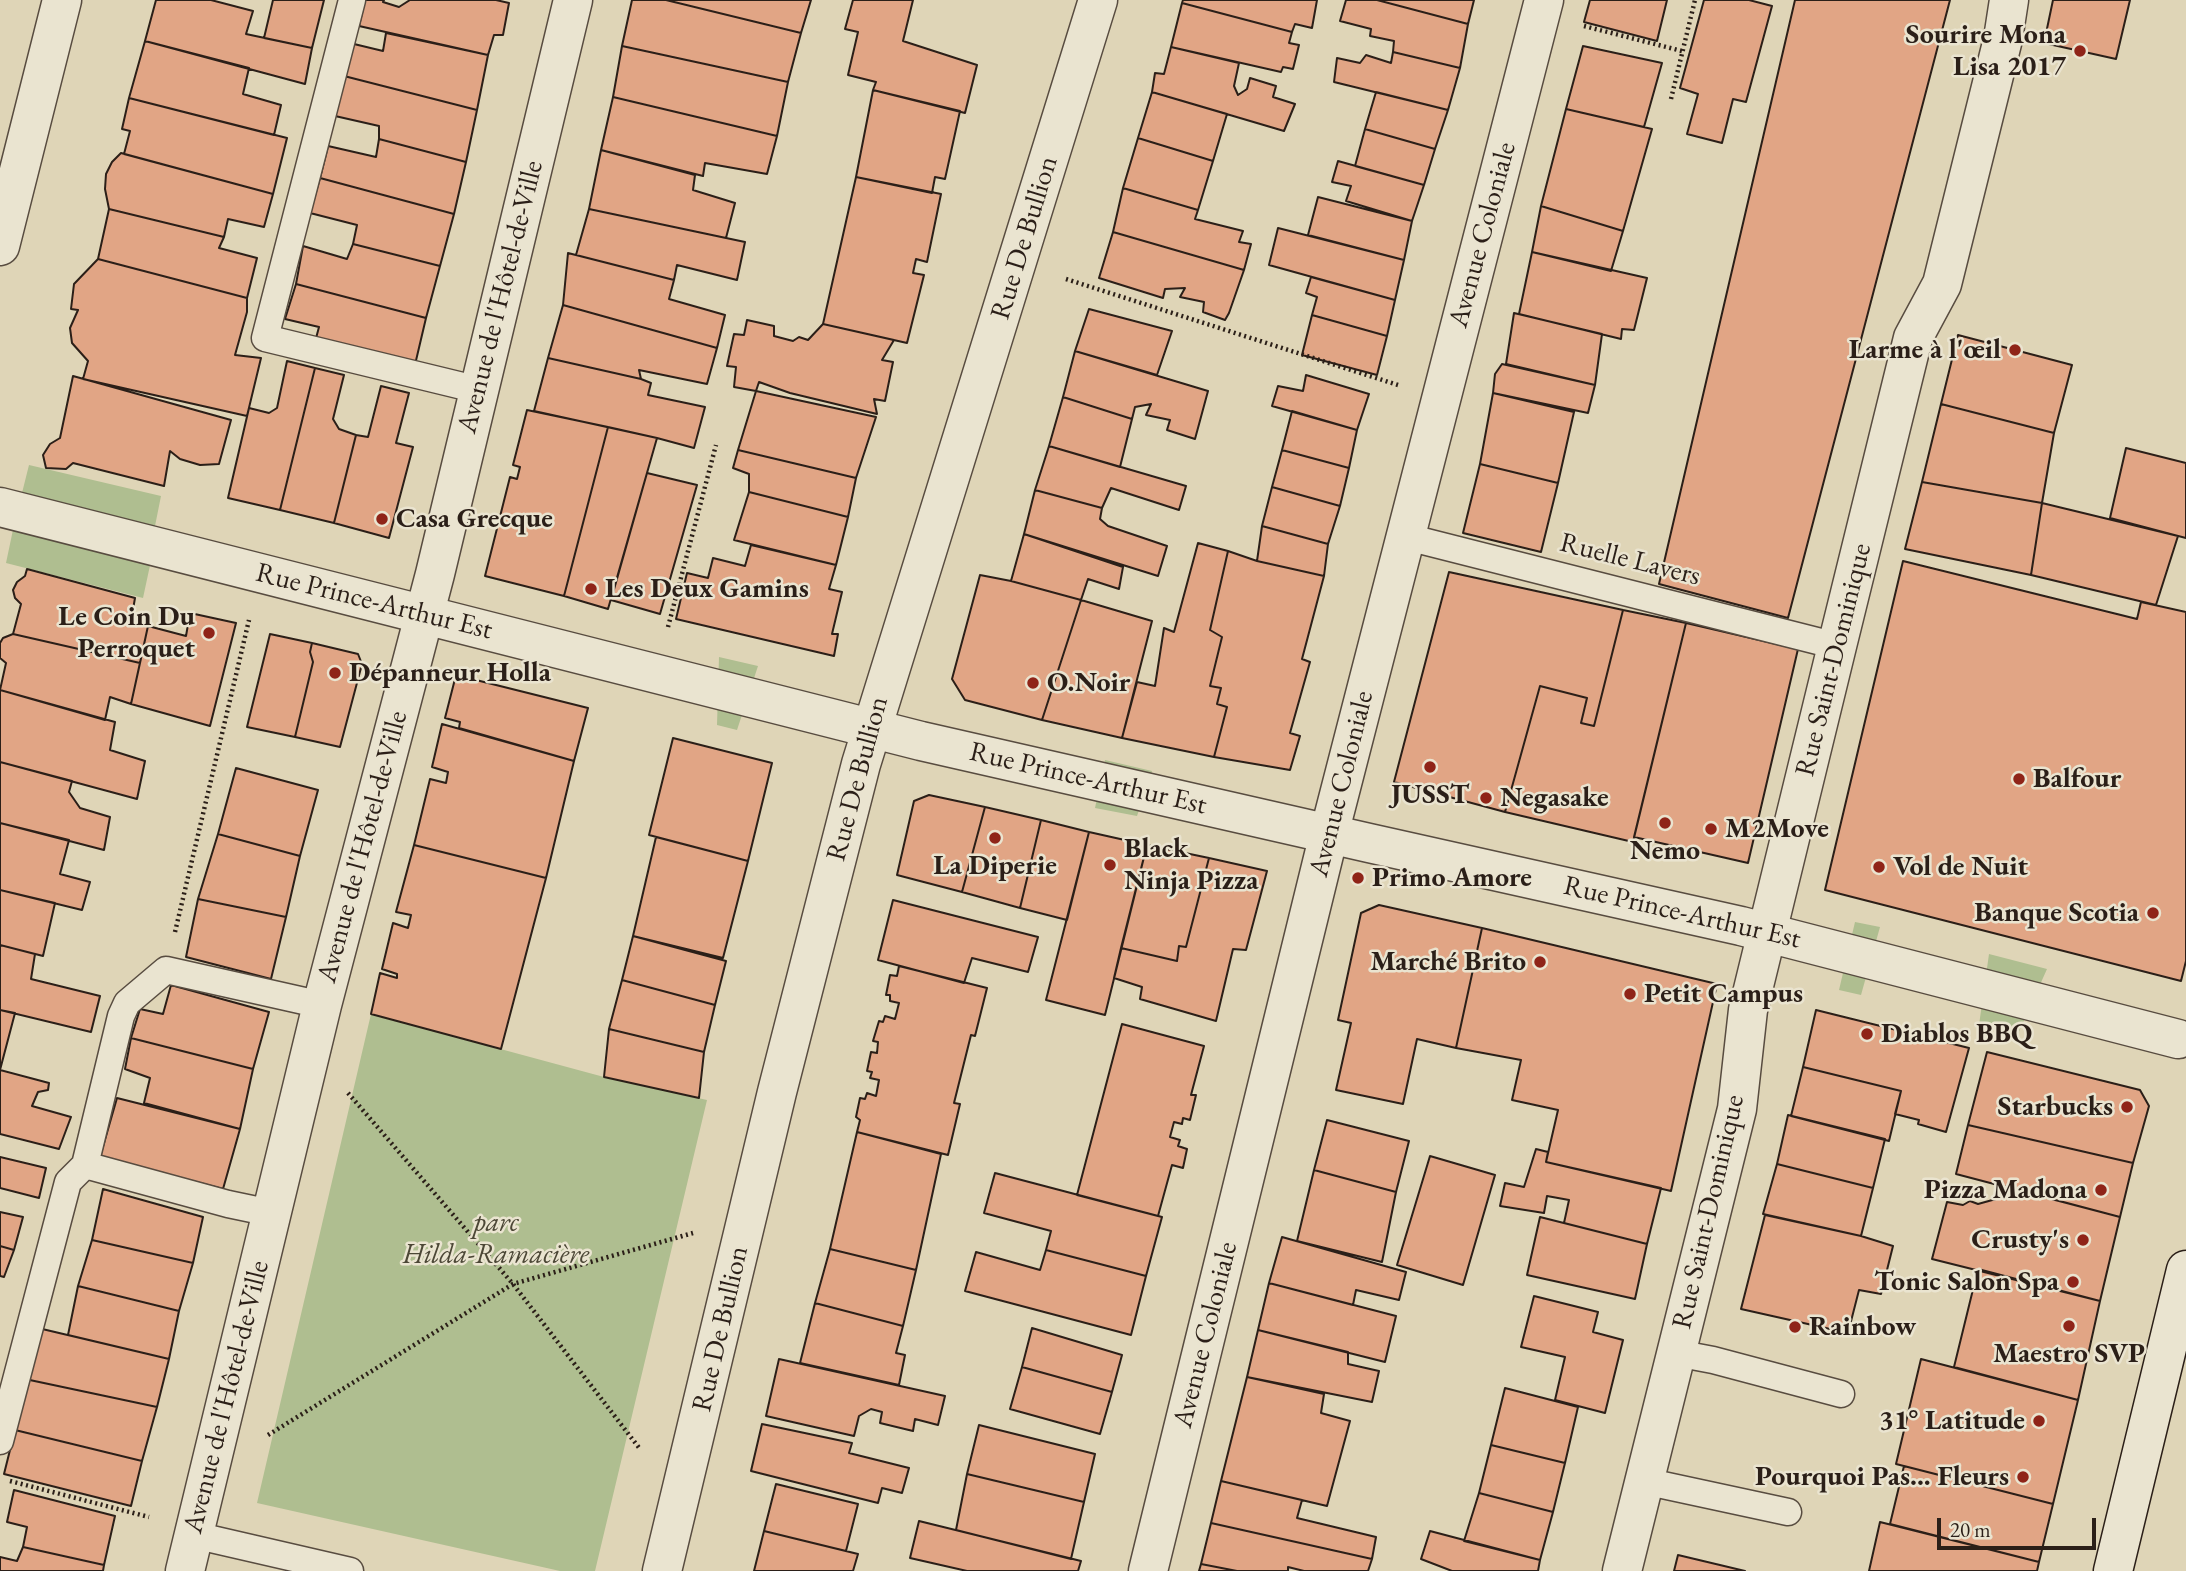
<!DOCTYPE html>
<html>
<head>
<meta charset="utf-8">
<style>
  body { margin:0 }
  #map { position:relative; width:2186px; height:1571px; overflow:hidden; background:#dfd5b7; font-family:"EB Garamond",serif }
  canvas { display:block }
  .scale { position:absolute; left:1937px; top:1518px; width:159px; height:32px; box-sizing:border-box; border:4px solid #2b1f18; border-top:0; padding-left:9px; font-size:21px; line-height:24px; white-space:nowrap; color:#2b1f18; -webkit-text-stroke:5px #eae4d0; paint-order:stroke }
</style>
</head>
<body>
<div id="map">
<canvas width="2186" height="1571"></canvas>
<div class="scale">20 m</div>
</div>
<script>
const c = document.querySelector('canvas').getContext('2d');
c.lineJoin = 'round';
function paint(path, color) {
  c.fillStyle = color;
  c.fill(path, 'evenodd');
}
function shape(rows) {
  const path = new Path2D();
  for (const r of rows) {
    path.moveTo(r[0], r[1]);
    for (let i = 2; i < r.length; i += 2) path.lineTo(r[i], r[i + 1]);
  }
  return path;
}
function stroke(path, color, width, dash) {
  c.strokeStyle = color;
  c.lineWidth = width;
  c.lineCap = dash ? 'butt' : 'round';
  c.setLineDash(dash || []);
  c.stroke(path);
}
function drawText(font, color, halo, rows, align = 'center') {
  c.font = font + ' "EB Garamond",serif';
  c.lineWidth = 5;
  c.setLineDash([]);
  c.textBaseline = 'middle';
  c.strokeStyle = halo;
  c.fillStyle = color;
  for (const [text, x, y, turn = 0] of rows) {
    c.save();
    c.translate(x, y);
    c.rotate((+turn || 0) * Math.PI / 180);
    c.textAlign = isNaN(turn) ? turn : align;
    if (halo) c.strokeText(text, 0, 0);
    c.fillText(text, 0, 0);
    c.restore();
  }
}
paint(shape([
  [29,465,161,496,154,531,21,497],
  [14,525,152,556,143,598,6,563],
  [719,657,758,666,737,730,717,725],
  [1105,760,1152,771,1137,816,1095,808],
  [1855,922,1880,927,1861,995,1839,990],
  [1989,954,2047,969,2018,1034,1979,1025],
  [371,1014,604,1077,707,1100,595,1571,560,1571,257,1503]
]), '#afbe90');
const building = shape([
  [156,0,211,0,253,11,246,34,312,48,305,84,145,41,156,0],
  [273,0,324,0,312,48,264,38,273,0],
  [365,0,384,0,383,2,399,7,410,0,496,0,509,3,503,35,494,35,488,55,359,26,365,0],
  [632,0,666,0,801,33,788,82,622,46,632,0],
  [666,0,811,0,801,33,666,0],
  [853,0,913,0,903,41,977,65,965,113,873,90,876,82,848,75,858,32,845,29,853,0],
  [1183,0,1317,0,1312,28,1295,24,1292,32,1182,3,1183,0],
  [1346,0,1377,0,1468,24,1460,68,1393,52,1394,41,1370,36,1371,29,1340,21,1346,0],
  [1377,0,1474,0,1468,24,1377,0],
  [1590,0,1667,0,1657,41,1584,22,1590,0],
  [1704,0,1749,0,1772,6,1746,102,1733,99,1722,143,1687,134,1698,94,1680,88,1704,0],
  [1795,0,1950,0,1788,618,1659,584,1795,0],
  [2053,0,2130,0,2116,59,2044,43,2053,0],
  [1182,3,1292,32,1289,43,1299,45,1293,69,1283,67,1281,72,1171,47,1182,3],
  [386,33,488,55,477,110,344,76,354,44,383,51,386,33],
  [145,41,249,68,243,94,281,105,274,135,129,98,145,41],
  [622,46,788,82,777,136,613,97,622,46],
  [1583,46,1662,63,1644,127,1566,109,1583,46],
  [1171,47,1239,63,1234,86,1238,95,1247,89,1250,78,1276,86,1273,97,1295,104,1284,131,1152,92,1155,73,1164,74,1171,47],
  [1393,52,1460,68,1448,110,1334,82,1337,58,1360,63,1366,55,1391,63,1393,52],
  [344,76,477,110,466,162,379,139,379,126,335,116,344,76],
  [873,90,960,111,945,179,935,177,932,193,856,177,873,90],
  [1152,92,1227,114,1213,161,1138,138,1152,92],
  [1376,92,1448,110,1435,149,1365,129,1376,92],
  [613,97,777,136,767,174,705,163,703,176,601,150,613,97],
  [129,98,287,138,273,194,124,154,130,131,122,129,129,98],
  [1566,109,1652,129,1623,231,1541,206,1566,109],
  [1365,129,1435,149,1424,185,1355,166,1365,129],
  [1138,138,1213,161,1198,210,1123,188,1138,138],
  [379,139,466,162,454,214,320,178,328,146,376,157,379,139],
  [601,150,695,175,693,190,735,203,726,238,589,209,601,150],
  [121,153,273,194,264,227,228,219,224,237,109,209,105,189,106,174,112,162,121,153],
  [1338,161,1424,185,1412,221,1346,201,1351,186,1332,182,1338,161],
  [856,177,941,194,927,262,916,259,913,273,924,275,907,343,823,324,856,177],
  [320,178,454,214,440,266,353,244,357,225,310,213,320,178],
  [1123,188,1198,210,1195,219,1243,231,1239,242,1251,244,1244,270,1113,232,1123,188],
  [1318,197,1412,221,1404,260,1308,235,1318,197],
  [1541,206,1623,231,1611,271,1532,252,1541,206],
  [109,209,224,237,219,248,257,258,247,298,98,259,109,209],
  [589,209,745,242,737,280,677,265,674,280,576,255,589,209],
  [1278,228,1404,260,1395,300,1269,265,1278,228],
  [1113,232,1244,270,1229,313,1225,320,1203,312,1204,302,1180,297,1185,288,1165,289,1163,298,1099,278,1113,232],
  [353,244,440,266,426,318,296,284,303,246,347,259,353,244],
  [1532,252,1647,278,1634,330,1622,329,1621,339,1519,314,1532,252],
  [568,253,674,280,669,299,725,315,717,348,563,305,568,253],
  [98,259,247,298,247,312,235,355,261,358,247,416,83,379,88,361,72,343,70,328,78,310,71,309,74,284,98,259],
  [1311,277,1395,300,1387,336,1312,315,1317,297,1306,293,1311,277],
  [296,284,426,318,414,369,315,342,319,327,285,319,296,284],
  [563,305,717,348,707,384,639,370,641,379,548,358,563,305],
  [1089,309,1172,331,1157,375,1075,351,1089,309],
  [1514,313,1602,334,1595,385,1506,364,1514,313],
  [1312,315,1387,336,1377,375,1302,355,1312,315],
  [747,320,774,326,774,336,793,341,799,337,808,340,823,324,894,340,882,360,893,362,885,401,874,399,877,414,790,393,759,382,756,391,734,387,736,367,727,366,734,334,744,335,747,320],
  [1958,335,2072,365,2054,433,1941,404,1958,335],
  [1075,351,1208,391,1195,439,1167,430,1170,420,1146,415,1151,404,1135,407,1132,419,1063,397,1075,351],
  [548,358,641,379,651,383,648,395,705,407,694,448,657,438,534,411,548,358],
  [287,361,315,368,280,510,228,498,249,408,269,413,277,408,287,361],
  [1502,364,1595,385,1588,413,1493,393,1495,374,1502,364],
  [315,368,344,375,333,419,339,429,356,435,334,523,280,510,315,368],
  [1306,375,1369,394,1357,430,1272,406,1278,386,1303,391,1306,375],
  [73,376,231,420,219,464,200,465,180,459,170,451,164,486,73,463,66,469,46,468,43,455,50,444,60,438,73,376],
  [381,386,409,393,396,443,413,447,389,538,334,523,356,435,368,437,381,386],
  [756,391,876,417,856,478,738,450,756,391],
  [1493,393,1574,412,1558,483,1480,464,1493,393],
  [1063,397,1132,419,1120,467,1049,446,1063,397],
  [1941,404,2054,433,2042,503,1922,482,1941,404],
  [527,410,608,427,564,596,485,576,510,477,517,479,520,467,513,465,527,410],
  [1292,411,1357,430,1349,468,1282,450,1292,411],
  [608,427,657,438,608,609,564,596,608,427],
  [1049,446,1186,486,1179,510,1111,488,1102,508,1035,490,1049,446],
  [2126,448,2186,463,2186,538,2110,518,2126,448],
  [738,450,856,478,848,517,749,492,749,474,733,468,738,450],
  [1282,450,1349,468,1340,506,1272,487,1282,450],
  [1480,464,1558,483,1541,552,1463,533,1480,464],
  [647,473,697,485,660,614,611,600,647,473],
  [1922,482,2042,503,2031,575,1905,549,1922,482],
  [1272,487,1340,506,1328,544,1262,526,1272,487],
  [1035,490,1102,508,1100,519,1108,526,1167,546,1158,576,1024,534,1035,490],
  [749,492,848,517,836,565,734,540,749,492],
  [2042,503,2178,536,2156,605,2031,575,2042,503],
  [1262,526,1328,544,1324,576,1257,561,1262,526],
  [1024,534,1123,567,1119,589,1088,579,1081,600,1011,581,1024,534],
  [1198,543,1228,551,1210,630,1222,637,1210,686,1221,688,1217,704,1227,707,1214,757,1122,738,1137,682,1155,686,1164,628,1174,632,1198,543],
  [751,545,836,565,829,589,842,592,832,634,838,634,834,656,676,619,687,573,708,578,713,558,745,566,751,545],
  [1228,551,1257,561,1324,576,1302,659,1310,662,1290,733,1300,736,1290,770,1214,757,1227,707,1217,704,1221,688,1210,686,1222,637,1210,630,1228,551],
  [1903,561,2137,619,2141,602,2186,612,2186,961,2181,981,1825,890,1903,561],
  [27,569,135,598,131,621,148,626,140,663,13,634,21,604,15,598,13,590,17,582,25,576,27,569],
  [1449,572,1623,610,1594,726,1581,723,1587,698,1540,686,1505,812,1394,782,1449,572],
  [980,575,1011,581,1081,600,1042,720,965,700,952,679,980,575],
  [1081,600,1152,621,1122,738,1042,720,1081,600],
  [1623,610,1686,623,1633,842,1505,812,1540,686,1587,698,1581,723,1594,726,1623,610],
  [190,613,236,623,210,726,131,704,148,626,186,636,190,613],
  [1686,623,1798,649,1748,863,1634,837,1686,623],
  [13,634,140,663,131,704,110,697,105,720,0,690,6,663,0,658,0,643,3,638,13,634],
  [270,634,312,643,310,652,313,662,295,737,247,727,270,634],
  [312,643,358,654,362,664,340,747,295,737,313,662,310,652,312,643],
  [456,675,588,708,574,761,459,728,460,722,445,718,456,675],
  [0,690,115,722,110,750,145,761,137,799,0,762,0,690],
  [442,724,574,761,546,878,414,845,430,779,446,783,448,772,432,767,442,724],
  [673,738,772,763,748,861,649,835,673,738],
  [0,762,72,781,69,792,80,808,110,817,104,850,0,823,0,762],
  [236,768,318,790,300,856,218,834,236,768],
  [929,795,985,807,962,892,897,875,914,801,929,795],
  [985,807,1041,820,1020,908,962,892,985,807],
  [1041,820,1089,832,1067,920,1020,908,1041,820],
  [0,823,69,840,60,874,90,882,82,910,0,890,0,823],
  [1089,832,1147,845,1105,1015,1046,1000,1089,832],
  [218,834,300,856,286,917,198,899,218,834],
  [656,837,748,861,723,958,633,936,656,837],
  [414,845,546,878,501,1049,371,1014,380,973,397,978,397,974,382,969,393,923,408,928,411,915,396,912,414,845],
  [1147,845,1209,858,1186,947,1179,946,1177,961,1121,948,1147,845],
  [1209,858,1267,871,1246,950,1233,949,1216,1021,1140,999,1142,987,1114,978,1121,948,1177,961,1179,946,1186,947,1209,858],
  [0,890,55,903,43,956,0,945,0,890],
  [198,899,286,917,271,979,186,957,198,899],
  [893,900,1038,937,1028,972,972,958,964,983,878,960,893,900],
  [1379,905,1482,928,1456,1048,1417,1039,1403,1104,1336,1090,1351,1023,1338,1020,1361,913,1379,905],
  [1482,928,1717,984,1671,1191,1546,1162,1558,1110,1512,1100,1521,1060,1456,1048,1482,928],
  [633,936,726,961,715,1005,622,980,633,936],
  [0,945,35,954,31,979,100,996,91,1032,0,1010,0,945],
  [899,966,987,988,975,1036,971,1035,954,1103,960,1104,948,1155,857,1132,860,1120,856,1117,860,1098,865,1099,867,1093,876,1096,879,1080,870,1078,872,1072,867,1071,871,1052,877,1053,878,1042,873,1041,879,1021,883,1022,885,1016,895,1019,899,1003,890,1001,890,995,886,995,890,975,897,976,899,966],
  [622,980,715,1005,704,1052,609,1029,622,980],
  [171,985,269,1012,253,1069,131,1038,140,1009,163,1014,171,985],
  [0,1010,15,1013,0,1070,0,1010],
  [1816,1010,1969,1048,1946,1132,1918,1124,1919,1120,1895,1114,1901,1091,1803,1067,1816,1010],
  [1122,1024,1204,1046,1191,1095,1196,1095,1190,1120,1183,1118,1182,1124,1174,1122,1170,1137,1180,1140,1178,1146,1187,1149,1183,1168,1172,1165,1158,1216,1077,1195,1122,1024],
  [609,1029,704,1052,699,1098,604,1077,609,1029],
  [131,1038,253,1069,240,1129,144,1103,150,1078,125,1069,131,1038],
  [1987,1052,2140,1090,2149,1106,2133,1163,1968,1125,1987,1052],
  [1803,1067,1901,1091,1889,1141,1791,1116,1803,1067],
  [0,1070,49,1083,48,1090,38,1092,32,1106,71,1117,59,1149,0,1134,0,1070],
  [117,1098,240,1129,223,1189,100,1157,117,1098],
  [1788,1115,1885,1139,1873,1188,1777,1164,1788,1115],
  [1327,1120,1409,1141,1396,1192,1314,1170,1327,1120],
  [1968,1125,2133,1163,2120,1217,1956,1174,1968,1125],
  [857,1132,941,1154,916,1270,830,1249,857,1132],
  [1536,1149,1548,1152,1546,1162,1661,1188,1647,1244,1564,1223,1569,1200,1547,1196,1544,1213,1500,1206,1505,1183,1524,1187,1536,1149],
  [1430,1156,1495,1175,1463,1285,1397,1265,1430,1156],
  [0,1157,46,1168,39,1198,0,1188,0,1157],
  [1777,1164,1873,1188,1861,1236,1763,1214,1777,1164],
  [1314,1170,1396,1192,1382,1262,1297,1241,1314,1170],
  [995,1173,1162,1217,1146,1276,1046,1250,1051,1231,984,1213,995,1173],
  [1999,1185,2120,1217,2100,1301,1932,1259,1947,1202,1963,1205,1970,1201,1978,1204,1996,1199,1999,1185],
  [103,1189,203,1217,193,1263,92,1240,103,1189],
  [0,1212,23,1217,14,1250,0,1246,0,1212],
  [1765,1215,1861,1236,1893,1246,1881,1294,1859,1290,1848,1333,1741,1309,1765,1215],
  [1540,1217,1647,1244,1635,1299,1527,1275,1540,1217],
  [1282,1237,1406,1272,1399,1300,1356,1290,1353,1305,1269,1283,1282,1237],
  [92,1240,193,1263,179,1311,78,1286,92,1240],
  [0,1246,14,1250,4,1277,0,1276,0,1246],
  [830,1249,916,1270,903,1326,815,1303,830,1249],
  [1046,1250,1146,1276,1131,1335,965,1291,976,1252,1040,1270,1046,1250],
  [1978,1269,2100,1301,2078,1400,1954,1367,1978,1269],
  [1269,1283,1396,1316,1385,1362,1258,1330,1269,1283],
  [78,1286,179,1311,169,1359,68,1335,78,1286],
  [1534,1296,1598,1312,1593,1332,1623,1340,1605,1413,1555,1400,1565,1357,1521,1347,1534,1296],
  [815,1303,903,1326,896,1353,905,1355,899,1385,800,1363,815,1303],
  [38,1328,169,1359,157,1407,25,1379,38,1328],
  [1032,1328,1122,1355,1112,1392,1022,1367,1032,1328],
  [1258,1330,1348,1352,1348,1364,1379,1371,1372,1402,1247,1377,1258,1330],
  [779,1359,945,1396,938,1425,915,1419,913,1431,880,1423,882,1412,871,1409,859,1416,854,1436,766,1416,779,1359],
  [1921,1359,2078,1400,2053,1504,1896,1464,1921,1359],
  [1022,1367,1112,1392,1100,1434,1010,1409,1022,1367],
  [1247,1377,1324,1394,1321,1413,1350,1421,1327,1506,1221,1481,1247,1377],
  [25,1379,157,1407,142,1461,15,1430,25,1379],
  [1505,1388,1578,1407,1565,1463,1491,1445,1505,1388],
  [762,1424,852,1443,849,1453,909,1468,902,1493,882,1488,878,1503,751,1471,762,1424],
  [979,1425,1095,1454,1084,1502,967,1474,979,1425],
  [15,1430,142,1461,131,1506,4,1474,15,1430],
  [1491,1445,1565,1463,1553,1512,1479,1493,1491,1445],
  [1904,1466,2053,1504,2039,1562,1890,1524,1904,1466],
  [967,1474,1084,1502,1071,1559,956,1530,967,1474],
  [1221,1481,1302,1500,1297,1518,1376,1537,1372,1559,1211,1523,1221,1481],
  [776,1484,858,1504,846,1551,764,1531,776,1484],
  [14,1490,115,1516,104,1565,23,1547,27,1527,7,1522,14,1490],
  [1479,1493,1553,1512,1540,1560,1464,1541,1479,1493],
  [919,1521,1081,1561,1078,1571,967,1571,910,1558,919,1521],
  [1880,1522,2039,1562,2037,1571,1869,1571,1880,1522],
  [1211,1523,1372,1559,1368,1571,1304,1571,1288,1567,1288,1571,1237,1571,1201,1564,1211,1523],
  [764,1531,858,1554,853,1571,754,1571,764,1531],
  [1430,1531,1540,1560,1538,1571,1452,1571,1421,1559,1430,1531],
  [23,1547,104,1565,103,1571,0,1571,0,1557,17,1561,23,1547],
  [1678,1555,1745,1571,1674,1571,1678,1555],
  [1201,1564,1237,1571,1199,1571,1201,1564]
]);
paint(building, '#e1a585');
stroke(building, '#2b1f18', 2);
const service = shape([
  [352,0,265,338,479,390],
  [1407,537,1837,646],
  [85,1165,228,1204,271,1213],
  [1676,1353,1713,1360,1841,1394],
  [0,1441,68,1182,85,1165,121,1016,127,1003,166,970,322,1005],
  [1644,1481,1788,1512],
  [194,1535,350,1571]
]);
const pedestrian = shape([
  [0,507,921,741,1369,843,1741,926,2178,1039]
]);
const minor = shape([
  [0,246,62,0],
  [185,1571,322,1005,435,574,573,0],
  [662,1571,777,1092,861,764,1098,0],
  [1148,1571,1329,834,1544,0],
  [1622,1571,1737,1109,1748,1010,1837,646,1913,338,1942,284,2003,39,2009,0]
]);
const secondary = shape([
  [2113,1571,2186,1270]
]);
stroke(service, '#584c40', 29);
stroke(pedestrian, '#584c40', 41);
stroke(minor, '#584c40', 41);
stroke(secondary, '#2b1f18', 41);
stroke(shape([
  [1584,26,1682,51],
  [1671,99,1695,0],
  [1066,279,1398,385],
  [668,627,716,445],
  [175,932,249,620],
  [348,1093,513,1284,640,1449],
  [268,1435,513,1284,693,1233],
  [10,1481,149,1517]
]), '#2b1f18', 4.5, [2, 3.5]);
stroke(service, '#eae4d0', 26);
stroke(pedestrian, '#eae4d0', 38);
stroke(minor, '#eae4d0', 38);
stroke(secondary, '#eae4d0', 38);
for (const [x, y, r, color] of [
  [2080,51,7,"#8f2418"],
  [2015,350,7,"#8f2418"],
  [382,519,7,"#8f2418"],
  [591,589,7,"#8f2418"],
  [209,633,7,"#8f2418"],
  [335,673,7,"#8f2418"],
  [1033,683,7,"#8f2418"],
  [1430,767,7,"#8f2418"],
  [2019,779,7,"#8f2418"],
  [1486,798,7,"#8f2418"],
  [1665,823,7,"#8f2418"],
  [1711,829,7,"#8f2418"],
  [995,838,7,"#8f2418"],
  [1110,865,7,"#8f2418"],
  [1879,867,7,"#8f2418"],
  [1358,878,7,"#8f2418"],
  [2153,913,7,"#8f2418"],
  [1540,962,7,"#8f2418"],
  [1630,994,7,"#8f2418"],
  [1867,1034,7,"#8f2418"],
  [2127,1107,7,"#8f2418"],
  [2101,1190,7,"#8f2418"],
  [2083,1240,7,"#8f2418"],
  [2073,1282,7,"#8f2418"],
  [2069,1326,7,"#8f2418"],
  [1795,1327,7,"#8f2418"],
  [2039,1421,7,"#8f2418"],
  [2023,1477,7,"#8f2418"]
]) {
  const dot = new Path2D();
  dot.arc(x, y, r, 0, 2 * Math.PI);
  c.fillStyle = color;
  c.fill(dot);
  stroke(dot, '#eae4d0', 2.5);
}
drawText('bold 28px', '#2b1f18', '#eae4d0', [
  ["Sourire Mona",2066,35,"right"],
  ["Lisa 2017",2066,67,"right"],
  ["Larme à l'œil",2001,350,"right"],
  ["Casa Grecque",396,519],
  ["Les Deux Gamins",605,589],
  ["Le Coin Du",195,617,"right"],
  ["Perroquet",195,649,"right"],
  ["Dépanneur Holla",349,673],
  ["O.Noir",1047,683],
  ["Balfour",2033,779],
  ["JUSST",1430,795,"center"],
  ["Negasake",1500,798],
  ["M2Move",1725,829],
  ["Black",1124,849],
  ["Ninja Pizza",1124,881],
  ["Nemo",1665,851,"center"],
  ["La Diperie",995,866,"center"],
  ["Vol de Nuit",1893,867],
  ["Primo Amore",1372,878],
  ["Banque Scotia",2139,913,"right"],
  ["Marché Brito",1526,962,"right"],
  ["Petit Campus",1644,994],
  ["Diablos BBQ",1881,1034],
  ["Starbucks",2113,1107,"right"],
  ["Pizza Madona",2087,1190,"right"],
  ["Crusty's",2069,1240,"right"],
  ["Tonic Salon Spa",2059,1282,"right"],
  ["Rainbow",1809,1327],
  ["Maestro SVP",2069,1354,"center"],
  ["31° Latitude",2025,1421,"right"],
  ["Pourquoi Pas... Fleurs",2009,1477,"right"]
], 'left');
drawText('28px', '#2b1f18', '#eae4d0', [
  ["Avenue Coloniale",1483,235,-75],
  ["Rue De Bullion",1025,238,-73],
  ["Avenue de l'Hôtel-de-Ville",501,297,-76],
  ["Ruelle Lavers",1630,560,14],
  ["Rue Prince-Arthur Est",374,602,14],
  ["Rue Saint-Dominique",1834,660,-76],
  ["Rue De Bullion",858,779,-75],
  ["Rue Prince-Arthur Est",1088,779,13],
  ["Avenue Coloniale",1342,784,-76],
  ["Avenue de l'Hôtel-de-Ville",363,847,-75],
  ["Rue Prince-Arthur Est",1682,913,13],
  ["Rue Saint-Dominique",1709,1212,-77],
  ["Rue De Bullion",721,1329,-77],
  ["Avenue Coloniale",1206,1335,-76],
  ["Avenue de l'Hôtel-de-Ville",227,1397,-76]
]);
drawText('italic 28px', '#4c4736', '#eae4d0', [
  ["parc",496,1223],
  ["Hilda-Ramacière",496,1255]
]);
</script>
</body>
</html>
